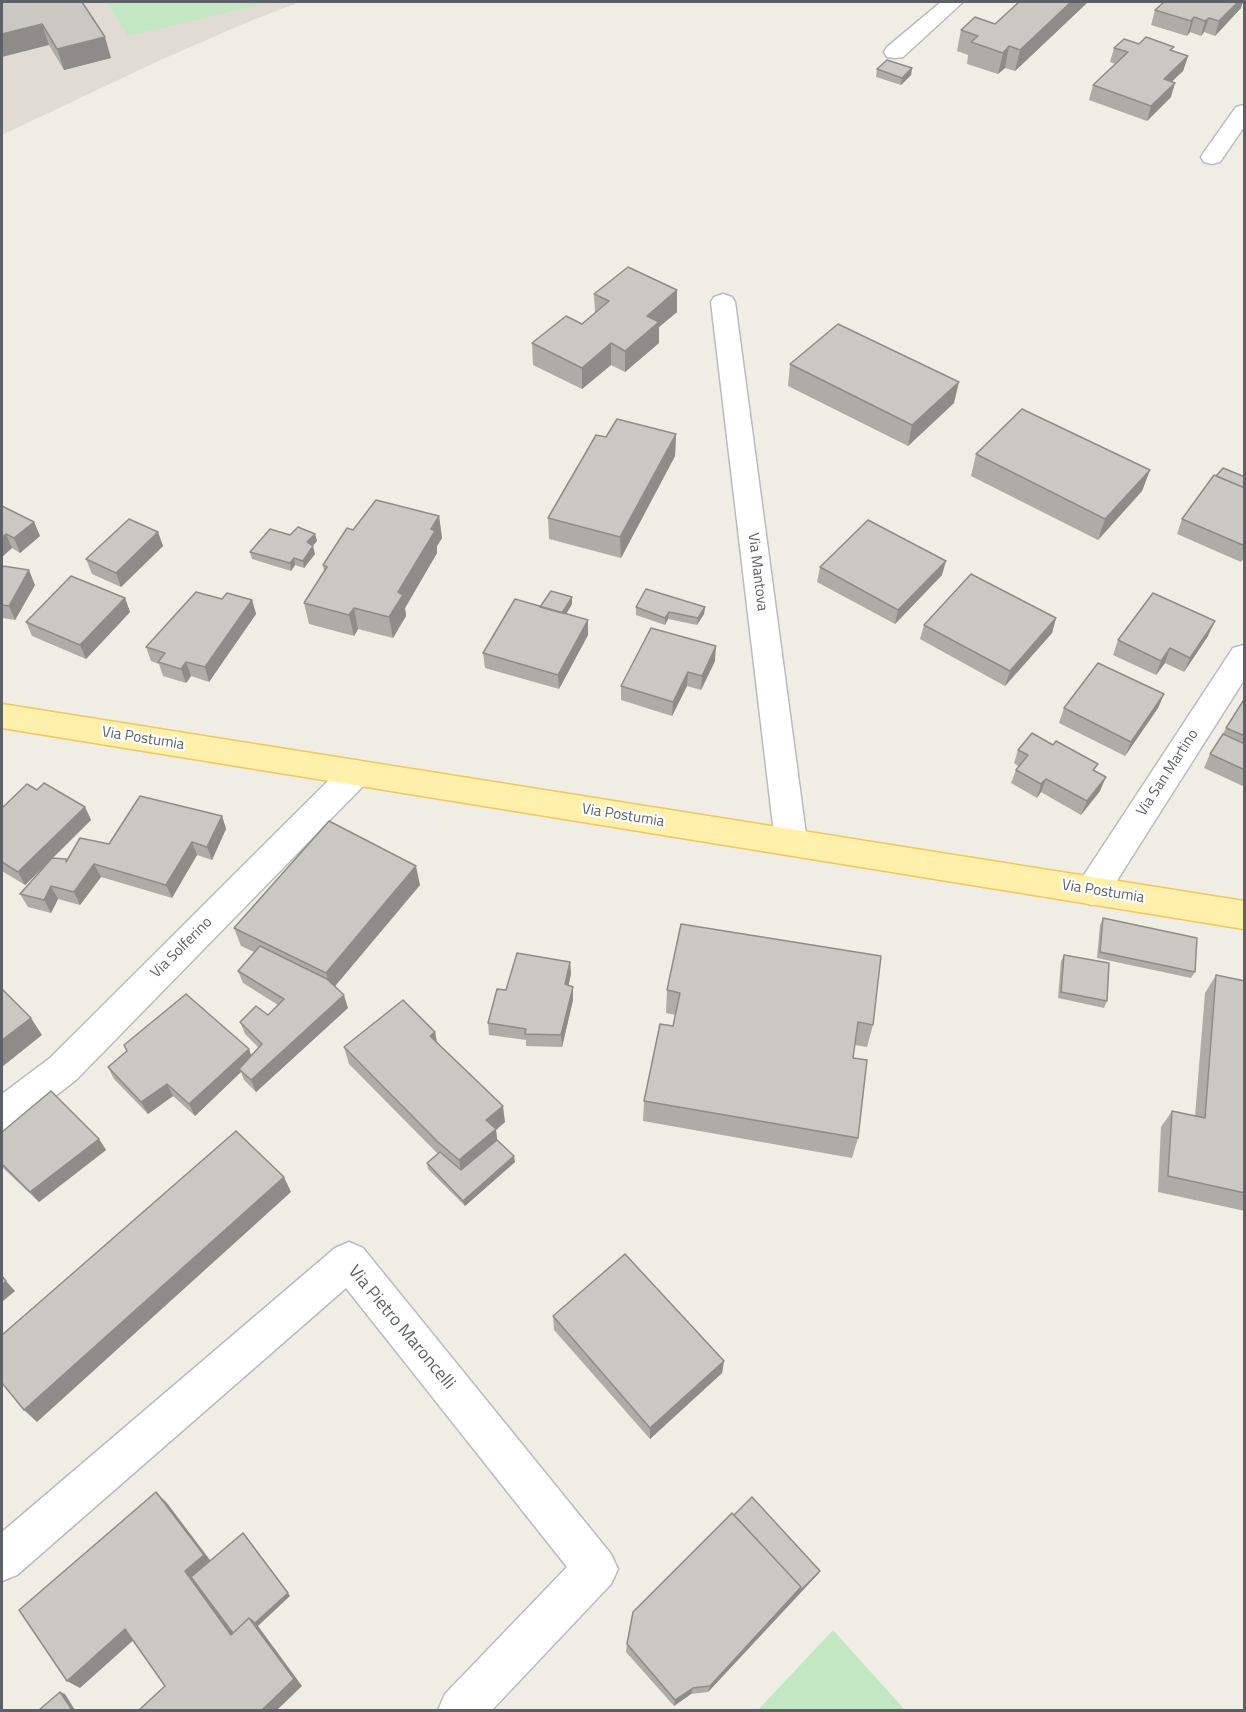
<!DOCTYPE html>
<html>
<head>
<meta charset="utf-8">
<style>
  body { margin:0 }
  #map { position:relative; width:1246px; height:1712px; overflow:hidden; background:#f0ede5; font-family:"Titillium Web",sans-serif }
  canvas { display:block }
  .frame { position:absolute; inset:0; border:3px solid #5d6166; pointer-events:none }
</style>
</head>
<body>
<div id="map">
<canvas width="1246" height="1712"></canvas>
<div class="frame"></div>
</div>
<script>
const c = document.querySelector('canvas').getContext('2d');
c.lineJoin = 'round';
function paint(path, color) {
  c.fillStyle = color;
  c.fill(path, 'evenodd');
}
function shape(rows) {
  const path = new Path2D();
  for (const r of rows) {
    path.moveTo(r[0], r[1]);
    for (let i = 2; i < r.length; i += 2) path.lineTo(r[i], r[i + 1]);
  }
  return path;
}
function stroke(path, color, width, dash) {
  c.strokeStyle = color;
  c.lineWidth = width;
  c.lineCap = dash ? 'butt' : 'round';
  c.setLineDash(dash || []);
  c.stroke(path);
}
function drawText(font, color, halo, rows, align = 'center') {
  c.font = font + ' "Titillium Web",sans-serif';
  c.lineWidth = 4.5;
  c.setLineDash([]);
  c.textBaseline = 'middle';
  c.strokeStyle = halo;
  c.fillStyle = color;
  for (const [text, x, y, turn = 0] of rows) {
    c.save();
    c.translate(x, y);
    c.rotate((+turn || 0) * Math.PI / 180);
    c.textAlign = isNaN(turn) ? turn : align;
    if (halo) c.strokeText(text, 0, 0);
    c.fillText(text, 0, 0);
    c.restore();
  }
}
paint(shape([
  [2,2,294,2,295,4,250,21,154,63,2,135]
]), '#e0dcd3');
paint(shape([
  [107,2,271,2,128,36],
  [833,1630,905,1710,758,1710]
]), '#c2e7c2');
const minor = shape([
  [941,2,963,2,903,57,895,58,887,57,884,52,887,47,941,2],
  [1244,105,1244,127,1220,162,1212,164,1204,162,1201,157,1204,152,1236,107,1244,105],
  [723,294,732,297,735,302,807,842,803,851,791,855,779,851,775,842,711,302,714,297,723,294],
  [1244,645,1244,680,1104,901,1092,905,1080,901,1075,891,1080,881,1233,648,1244,645],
  [356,760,367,764,372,773,367,782,76,1080,15,1127,2,1132,2,1094,50,1058,345,764,356,760],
  [349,1242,363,1248,611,1554,618,1569,611,1584,492,1710,438,1710,445,1694,567,1567,346,1288,17,1575,2,1581,2,1532,335,1248,349,1242]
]);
const major = shape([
  [2,704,1244,901,1244,929,2,728,2,704]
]);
stroke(minor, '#b8bbbf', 3);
stroke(major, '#f3c65b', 3);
paint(minor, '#fff');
paint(major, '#fff0ab');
paint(shape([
  [2,2,111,58,64,70,49,45],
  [1088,2,1015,71,1005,68,998,74,967,64,968,55,957,51,961,30,995,24],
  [1241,8,1215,36,1204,32,1201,36,1190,32,1187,36,1151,25,1155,10],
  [1139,44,1173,51,1188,56,1183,71,1172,81,1171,97,1147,121,1089,100,1093,85,1115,64,1110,62,1114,48],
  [912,68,911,75,901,85,876,77,877,69],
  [677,290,677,312,659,327,659,343,625,372,611,365,582,389,533,365,532,343,582,324,595,313,594,294],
  [790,364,954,403,908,446,788,386],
  [676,434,675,456,621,558,549,539,548,518,606,437],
  [976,454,1150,470,1142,491,1098,540,971,476],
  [1216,476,1245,477,1245,557,1241,562,1177,534,1182,519],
  [2,506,34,522,40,536,20,553,12,548,2,557],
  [439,516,442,538,437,546,437,553,405,608,406,616,393,638,358,629,354,636,309,624,304,603,324,571,323,565,353,530],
  [158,532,163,546,121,587,92,574,86,559],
  [315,534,317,541,312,546,315,554,304,568,295,565,291,571,252,559,250,552,290,535],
  [820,567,942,575,895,624,817,582],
  [2,569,35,585,15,620,2,618],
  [125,598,130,612,86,659,32,636,26,622],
  [222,599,252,600,256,614,209,682,191,676,186,683,163,676,159,664,151,661,146,647],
  [572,604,566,614,588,635,559,689,485,668,483,653,540,607],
  [636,607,705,607,704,614,697,625,668,619,665,625,636,615],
  [1056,618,1052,633,1005,686,920,639,924,625],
  [1208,636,1184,672,1165,663,1156,675,1113,655,1118,640],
  [715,661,701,690,687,686,672,716,621,700,621,686],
  [1164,694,1158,708,1125,756,1059,723,1064,708],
  [1245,698,1245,787,1204,768,1210,754],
  [1018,750,1095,771,1100,791,1081,815,1041,792,1037,798,1011,783,1016,770,1018,766,1014,763],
  [85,807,91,820,52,859,66,859,67,861,109,844,222,816,226,829,212,860,197,855,172,898,101,877,80,905,58,899,51,913,28,907,20,894,45,866,25,885,2,871,2,808],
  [420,885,335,986,348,1008,256,1092,244,1080,241,1072,195,1116,173,1096,148,1114,114,1079,108,1067,251,1056,259,1048,245,1034,240,1022,268,1015,278,1005,243,983,238,971,254,952,241,946,234,928],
  [1103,918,1195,972,1191,978,1097,958,1100,925],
  [1064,955,1107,1001,1104,1008,1058,998,1061,961],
  [570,962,571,974,568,985,573,1000,562,1047,526,1046,526,1040,489,1035,488,1023,506,990],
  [1216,975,1245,981,1245,1211,1158,1192,1161,1127,1172,1111,1195,1116,1205,993],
  [667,990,873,1025,867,1047,855,1045,853,1058,858,1138,852,1158,643,1121,644,1101,673,1026,676,1015,666,1013],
  [435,1032,437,1042,505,1122,496,1130,497,1140,515,1162,465,1206,428,1169,427,1163,438,1154,349,1064,344,1047],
  [2,1132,99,1139,106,1150,39,1202,2,1167],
  [553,1316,724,1361,722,1373,650,1439,554,1330],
  [734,1515,820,1571,818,1574,708,1692,691,1694,674,1706,626,1652,627,1644]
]), '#aeaca7');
paint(shape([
  [1071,2,1088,2,1015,71,1020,50],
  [1238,2,1243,2,1241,8,1215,36,1219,21],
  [1194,17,1190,32,1187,36,1191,21],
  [1209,18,1204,32,1201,36,1205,21],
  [42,24,49,45,2,57,2,34],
  [105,37,111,58,64,70,57,49],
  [1009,46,1005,68,998,74,1003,53],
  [1188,56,1183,71,1160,93,1164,79],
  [912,68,911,75,901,85,902,78],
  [1175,83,1171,97,1147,121,1151,106],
  [677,290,677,312,659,327,659,343,625,372,625,351,647,316],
  [611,343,611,365,582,389,582,368],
  [959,382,954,403,908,446,912,425],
  [676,434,675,456,621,558,620,537],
  [1150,470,1142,491,1098,540,1105,519],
  [439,516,442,538,437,546,437,553,405,608,406,616,393,638,389,617,398,592],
  [34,522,40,536,20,553,14,538],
  [158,532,163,546,121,587,116,573],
  [6,534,12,548,2,557,2,537],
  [315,534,317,541,309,550,307,542],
  [313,546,315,554,304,568,303,561],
  [294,558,295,565,291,571,290,563],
  [946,561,942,575,895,624,898,610],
  [29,570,35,585,15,620,9,606],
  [572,597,572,604,562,621,561,614],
  [125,598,130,612,86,659,80,645],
  [252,600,256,614,209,682,205,667],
  [705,607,704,614,697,625,698,618],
  [354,608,358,629,354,636,349,615],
  [669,612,668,619,665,625,665,618],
  [1056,618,1052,633,1005,686,1010,671],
  [588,620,588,635,559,689,558,675],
  [1215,621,1208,636,1184,672,1190,658],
  [716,646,715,661,701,690,702,676],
  [1170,648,1165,663,1156,675,1161,661],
  [186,662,191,676,186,683,181,669],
  [688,672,687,686,672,716,673,702],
  [1164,694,1158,708,1125,756,1131,742],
  [1106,777,1100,791,1081,815,1087,801],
  [1046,779,1041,792,1037,798,1041,784],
  [85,807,91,820,25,885,18,872],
  [222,816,226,829,212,860,207,847],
  [192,842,197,855,172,898,166,885],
  [94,864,101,877,80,905,74,892],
  [416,866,420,885,331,991,326,973],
  [51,886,58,899,51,913,44,900],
  [570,962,571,974,566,996,565,984],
  [573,987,573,1000,562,1047,561,1035],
  [344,995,348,1008,256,1092,251,1080],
  [31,1018,42,1035,2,1067,2,1040],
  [435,1032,438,1049,430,1036],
  [249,1049,253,1060,239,1069,241,1072,195,1116,189,1104],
  [167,1084,173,1096,148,1114,141,1102],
  [503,1106,505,1122,496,1130,498,1145,462,1176,459,1160,486,1120],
  [99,1139,106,1150,39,1202,30,1192],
  [514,1156,515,1162,465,1206,463,1201],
  [284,1177,291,1192,37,1422,24,1410],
  [6,1281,15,1291,2,1302,2,1285],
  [724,1361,722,1373,650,1439,650,1428],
  [156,1492,167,1503,213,1564,249,1618,246,1536,290,1596,258,1626,302,1686,277,1710,262,1710,185,1571],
  [820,1571,818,1574,708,1692,710,1686,801,1587],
  [125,1629,137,1637,80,1688,67,1681],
  [693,1688,691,1694,674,1706,675,1700],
  [60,1692,65,1694,75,1710,72,1710]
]), '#8d8c88');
const building = shape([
  [2,2,82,2,105,37,57,49,42,24,2,34,2,2],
  [1019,2,1071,2,1020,50,1009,46,1003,53,971,42,978,36,961,30,975,17,995,24,1019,2],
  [1164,2,1238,2,1219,21,1209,18,1205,21,1194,17,1191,21,1155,10,1164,2],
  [1146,37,1174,47,1170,50,1188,56,1164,79,1175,83,1151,106,1093,85,1128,52,1114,48,1124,39,1139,44,1146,37],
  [887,60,912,68,902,78,877,69,887,60],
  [628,267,677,290,647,316,659,322,625,351,611,343,582,368,532,343,566,316,582,324,609,301,594,294,628,267],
  [838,324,959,382,912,425,790,364,838,324],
  [1022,409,1150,470,1105,519,976,454,1022,409],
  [617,419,676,434,620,537,548,518,596,435,606,437,617,419],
  [1223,468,1245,477,1245,488,1216,476,1223,468],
  [1214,475,1245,488,1245,546,1182,519,1214,475],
  [376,500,439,516,431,529,435,531,398,592,403,595,389,617,354,608,349,615,304,603,327,567,323,565,347,528,353,530,376,500],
  [2,506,34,522,14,538,6,534,2,537,2,506],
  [129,519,158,532,116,573,86,559,129,519],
  [868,520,946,561,898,610,820,567,868,520],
  [298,527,315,534,307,542,313,546,303,561,294,558,290,563,250,552,270,529,290,535,298,527],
  [3,566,29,570,9,606,2,605,2,569,3,566],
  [971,574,1056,618,1010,671,924,625,971,574],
  [71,576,125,598,80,645,26,622,71,576],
  [646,589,705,607,698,618,669,612,665,618,636,607,646,589],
  [551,591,572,597,562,613,540,607,551,591],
  [196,592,222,599,227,593,252,600,205,667,186,662,181,669,158,662,165,653,146,647,196,592],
  [1153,593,1215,621,1190,658,1170,648,1161,661,1118,640,1153,593],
  [515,599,588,620,558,675,483,653,515,599],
  [651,628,716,646,702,676,688,672,673,702,621,686,651,628],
  [1098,663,1164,694,1131,742,1064,708,1098,663],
  [1245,698,1245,736,1226,728,1245,698],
  [1032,733,1053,745,1056,741,1098,764,1093,770,1106,777,1087,801,1046,779,1041,784,1016,770,1028,755,1018,750,1032,733],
  [1223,734,1245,744,1245,770,1210,754,1223,734],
  [44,783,85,807,18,872,2,862,2,808,27,784,37,790,44,783],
  [140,796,222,816,207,847,192,842,166,885,94,864,74,892,51,886,44,900,20,894,52,858,66,859,66,862,80,838,109,844,140,796],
  [329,821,416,866,326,973,234,928,329,821],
  [1103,918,1197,938,1195,972,1100,952,1103,918],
  [681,924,881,956,873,1025,858,1022,853,1058,867,1060,858,1138,644,1101,660,1024,673,1026,680,993,667,990,681,924],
  [260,946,327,979,344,995,251,1080,239,1069,262,1044,240,1022,256,1006,268,1015,284,999,238,971,260,946],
  [517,953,570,962,565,984,573,987,561,1035,525,1034,526,1029,488,1023,497,989,506,990,517,953],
  [1064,955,1109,963,1107,1001,1061,992,1064,955],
  [1216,975,1245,981,1245,1193,1168,1176,1172,1111,1205,1118,1216,975],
  [2,989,31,1018,2,1040,2,989],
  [186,994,249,1049,189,1104,167,1084,141,1102,108,1067,127,1051,124,1045,186,994],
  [403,1000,435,1032,430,1036,503,1106,486,1120,496,1129,459,1160,438,1142,344,1047,403,1000],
  [51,1091,99,1139,30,1192,2,1164,2,1132,51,1091],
  [236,1131,284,1177,24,1410,2,1383,2,1335,236,1131],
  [497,1140,514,1156,463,1201,427,1163,440,1152,461,1170,497,1140],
  [625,1254,724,1361,650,1428,553,1316,625,1254],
  [2,1276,6,1281,2,1285,2,1276],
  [156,1492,204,1555,185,1571,231,1635,249,1618,294,1679,262,1710,139,1710,165,1686,125,1629,67,1681,19,1610,156,1492],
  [752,1497,820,1571,798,1593,801,1587,734,1515,752,1497],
  [732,1513,801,1587,710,1686,693,1688,675,1700,627,1644,633,1612,732,1513],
  [243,1533,288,1593,255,1623,249,1618,233,1633,191,1577,243,1533],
  [60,1692,72,1710,39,1710,60,1692]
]);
paint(building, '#cac8c2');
stroke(building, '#8d8c88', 1.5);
drawText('15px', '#5d6166', '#fff', [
  ["Via Mantova",757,572,83],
  ["Via Postumia",143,739,9],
  ["Via San Martino",1168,773,-57],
  ["Via Postumia",623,816,9],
  ["Via Postumia",1103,892,9],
  ["Via Solferino",182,948,-45]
]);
drawText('18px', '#5d6166', '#fff', [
  ["Via Pietro Maroncelli",401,1328,50]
]);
</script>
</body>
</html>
